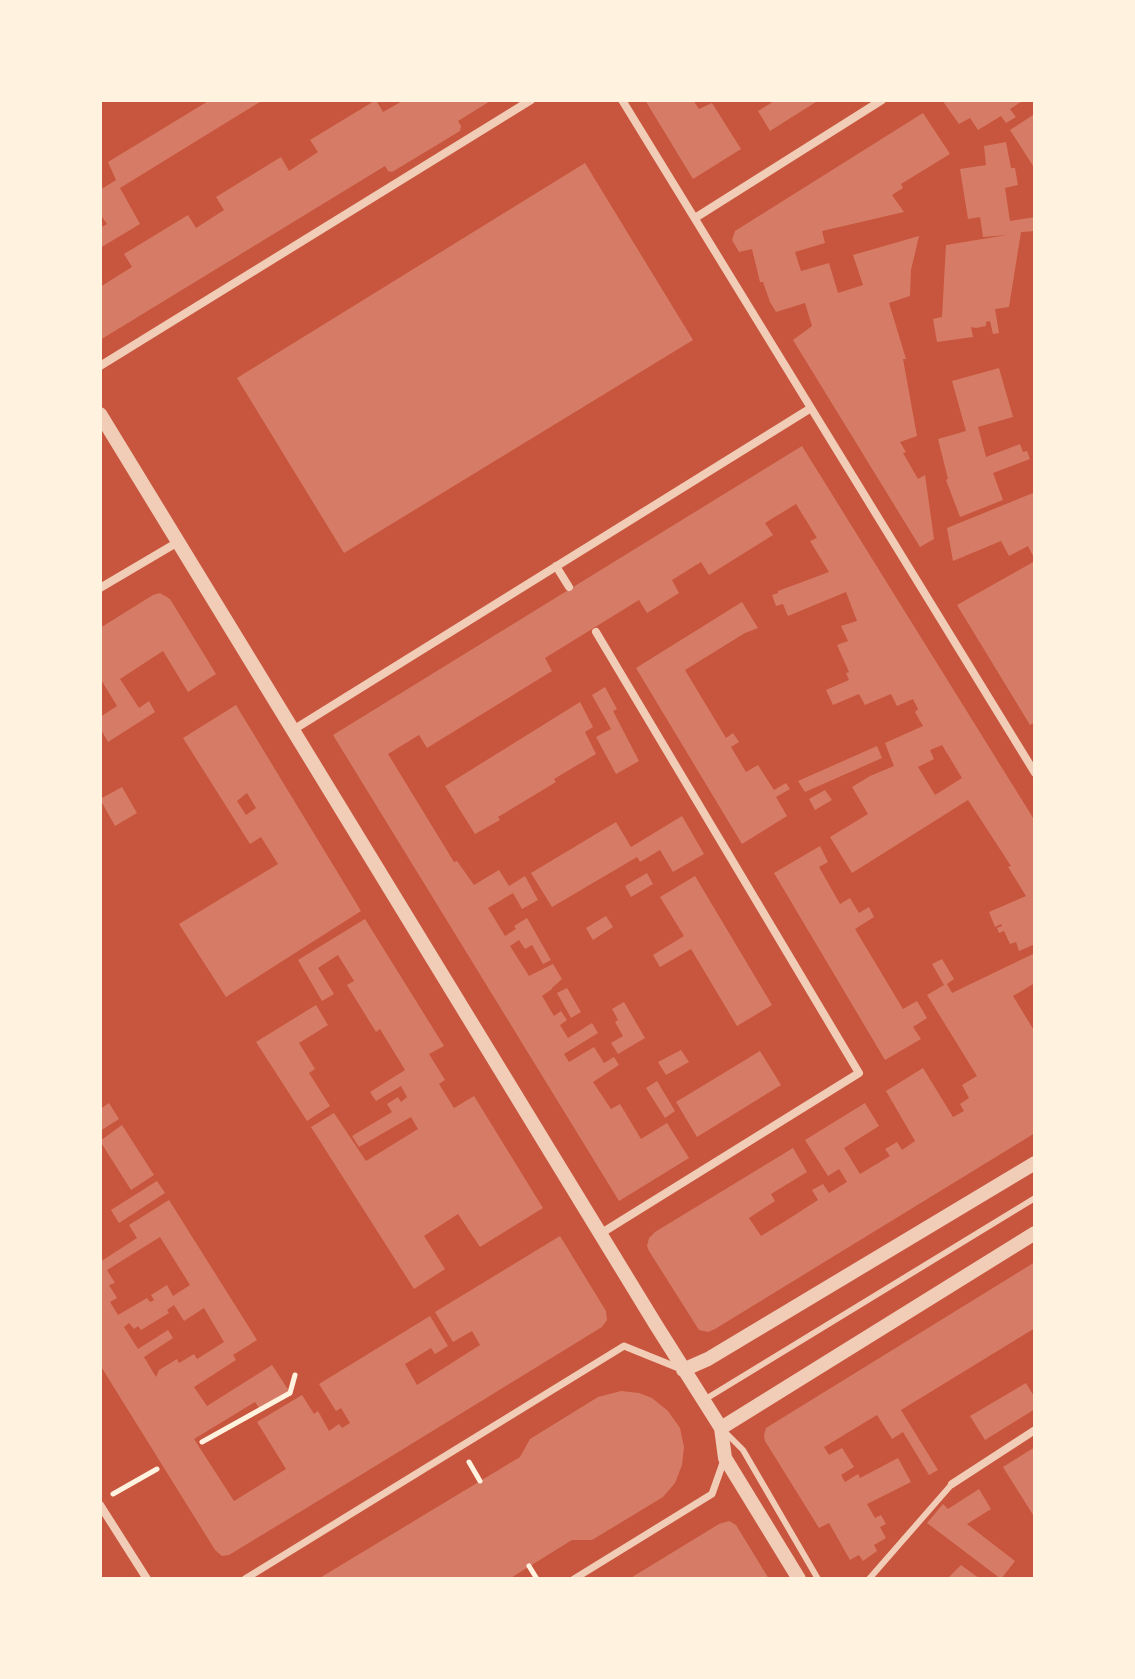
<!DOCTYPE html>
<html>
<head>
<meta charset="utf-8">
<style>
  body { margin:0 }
  #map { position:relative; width:1135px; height:1679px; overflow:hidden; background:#c8553d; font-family:Lato,sans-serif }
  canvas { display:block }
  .frame { position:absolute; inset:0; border:102px solid #fff3e0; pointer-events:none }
</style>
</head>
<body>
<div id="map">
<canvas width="1135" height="1679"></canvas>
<div class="frame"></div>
</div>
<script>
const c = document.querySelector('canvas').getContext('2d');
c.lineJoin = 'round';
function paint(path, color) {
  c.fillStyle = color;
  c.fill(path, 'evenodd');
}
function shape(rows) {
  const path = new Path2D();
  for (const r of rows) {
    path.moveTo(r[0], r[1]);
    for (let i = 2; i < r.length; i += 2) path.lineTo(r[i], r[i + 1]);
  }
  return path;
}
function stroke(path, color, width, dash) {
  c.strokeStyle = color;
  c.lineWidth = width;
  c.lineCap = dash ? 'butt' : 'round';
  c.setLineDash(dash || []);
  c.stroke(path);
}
paint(shape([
  [210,100,263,100,120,188,140,224,100,248,100,228,107,224,100,214,100,190,116,180,108,162],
  [376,100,383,112,404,100,492,100,458,121,461,126,460,131,392,172,388,171,385,166,100,340,100,287,132,267,124,254,188,215,196,228,224,210,216,197,281,157,289,171,318,152,310,140],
  [645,100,693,100,699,109,712,103,741,149,693,179],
  [776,100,819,100,770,131,758,111],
  [942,100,1024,100,1010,109,1016,117,1006,123,1001,116,978,130,970,118,959,124],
  [923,113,950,154,901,184,903,188,892,195,904,212,822,231,825,243,795,252,801,271,829,263,838,293,863,285,853,255,919,236,911,270,910,296,889,303,906,359,903,359,917,436,900,442,906,452,903,453,918,479,925,475,934,539,920,547,793,340,812,326,805,303,776,312,770,302,763,282,760,282,752,249,739,252,732,240,735,231],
  [1033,115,1035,118,1035,169,1010,130],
  [1006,142,1011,168,1015,168,1018,185,1005,188,1010,221,1035,217,1035,231,1021,232,1009,307,995,309,999,333,993,334,990,321,986,322,986,326,976,328,971,327,973,337,937,342,933,319,942,317,946,245,1007,235,983,237,980,217,968,219,960,169,986,165,984,146],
  [585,163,693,340,344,553,237,378],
  [999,368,1013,417,978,427,986,457,1020,444,1023,452,1027,451,1030,459,993,473,1003,500,960,517,946,480,948,479,938,439,966,431,952,381],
  [802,446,1035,821,1035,944,1019,951,1016,942,1010,944,1004,931,999,933,997,928,1002,926,1001,924,995,927,989,912,1026,896,1008,867,1011,866,968,800,852,873,830,837,868,814,852,787,870,776,894,766,885,743,923,726,915,712,918,709,913,699,897,706,891,694,865,705,859,694,833,705,826,690,849,680,846,673,849,672,837,645,848,641,841,626,857,621,846,592,788,616,783,604,776,606,772,595,778,593,778,591,829,572,810,541,817,538,796,504,765,523,773,535,709,575,701,562,672,580,679,593,647,613,639,600,545,658,552,671,427,748,419,735,388,754,454,862,457,861,474,885,499,870,509,886,525,876,538,900,522,909,513,893,488,908,505,936,516,929,514,926,527,918,551,960,543,964,532,945,525,949,519,940,510,946,529,976,553,964,562,979,552,988,552,989,542,996,554,1016,561,1011,567,1020,560,1025,568,1038,592,1023,598,1033,564,1054,569,1062,594,1047,604,1063,614,1057,619,1065,593,1082,611,1109,620,1104,641,1139,667,1123,689,1158,619,1201,333,735],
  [942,745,962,778,935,795,918,767,934,759,930,750],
  [1033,493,1035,497,1035,560,1028,546,1009,556,1001,541,953,561,947,528],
  [1035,561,1035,722,1030,725,957,605],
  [160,593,170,599,216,674,188,692,163,651,120,679,139,708,149,701,155,712,108,742,100,728,100,717,117,706,100,678,100,628,153,595],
  [742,602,758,628,745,633,685,670,726,738,733,733,739,742,731,747,746,772,758,765,774,790,786,783,790,789,776,797,787,816,742,844,636,668],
  [605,687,617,709,613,711,639,761,616,774,596,737,611,729,592,695],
  [580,702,593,727,585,732,596,754,554,779,556,782,498,817,500,820,475,834,445,786],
  [236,705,361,911,226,997,179,924,278,864,261,837,250,844,183,738],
  [247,793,256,808,246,815,237,801],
  [877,746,882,758,805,792,798,781],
  [122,787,137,813,115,826,100,799],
  [825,790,832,800,815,810,809,799],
  [682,816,704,854,673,872,660,850,640,862,637,857,552,907,531,873,616,822,631,847],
  [820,846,828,862,819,867,840,904,850,898,859,913,869,907,874,917,855,929,903,1009,917,1001,927,1018,913,1027,921,1039,885,1060,774,873],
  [647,873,653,884,631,897,625,886],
  [695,876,772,1005,737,1026,691,949,660,967,653,955,684,936,660,897],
  [606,916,613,927,593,940,586,928],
  [365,919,444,1046,429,1054,445,1080,439,1084,454,1108,474,1096,543,1208,480,1247,458,1214,424,1236,445,1269,414,1289,311,1127,334,1113,366,1161,418,1129,411,1117,359,1147,352,1136,392,1112,387,1104,398,1097,401,1102,407,1097,401,1086,376,1101,370,1092,405,1070,380,1029,376,1032,347,985,354,981,338,955,318,968,334,994,322,1001,298,960],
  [1035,953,1035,983,1013,996,1035,1032,1035,1133,715,1329,708,1332,699,1330,649,1251,647,1246,649,1238,655,1232,793,1148,807,1172,771,1194,775,1201,749,1218,761,1236,787,1220,818,1200,812,1190,823,1184,829,1193,847,1182,839,1169,828,1176,805,1140,865,1103,879,1126,844,1148,860,1174,890,1156,885,1149,897,1142,902,1150,915,1141,886,1091,923,1068,953,1117,964,1111,960,1104,969,1098,962,1085,977,1076,927,995,944,985,932,964,942,959,954,979,947,984,952,993],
  [567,988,581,1012,571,1018,557,993],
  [624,1002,645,1038,618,1054,611,1043,623,1036,615,1022,618,1020,612,1009],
  [316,1005,328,1025,299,1043,315,1069,309,1073,330,1106,307,1121,256,1042],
  [681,1050,689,1062,666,1075,658,1062],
  [760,1051,781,1085,697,1137,676,1102],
  [657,1081,675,1111,665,1118,646,1088],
  [109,1103,119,1119,100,1131,100,1109],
  [122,1125,154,1175,131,1190,100,1141],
  [157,1181,165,1193,119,1223,111,1210],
  [169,1200,257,1340,233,1355,236,1360,194,1387,207,1406,272,1365,289,1391,260,1409,255,1402,194,1439,234,1501,286,1469,257,1422,302,1395,314,1414,318,1411,329,1431,339,1424,342,1428,350,1423,341,1408,336,1411,319,1384,430,1316,448,1346,435,1354,431,1348,405,1364,417,1385,480,1345,472,1331,453,1342,435,1312,560,1236,606,1311,607,1320,602,1327,364,1473,229,1555,222,1556,215,1550,100,1365,100,1262,137,1238,129,1225],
  [160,1237,190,1285,173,1296,167,1285,151,1295,154,1300,150,1302,147,1298,118,1315,110,1302,117,1298,109,1285,115,1283,107,1270],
  [174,1305,184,1321,204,1308,224,1342,197,1359,194,1354,179,1363,177,1359,159,1370,156,1377,144,1357,173,1338,168,1330,138,1349,124,1327,129,1323,134,1329,138,1326,141,1330,169,1313,167,1310],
  [1035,1262,1035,1328,901,1410,938,1470,929,1475,903,1432,892,1439,877,1415,824,1447,829,1455,842,1448,854,1467,841,1475,845,1482,858,1474,860,1478,898,1458,911,1482,867,1504,875,1518,881,1515,886,1524,880,1527,886,1538,874,1545,877,1551,863,1561,859,1555,850,1560,829,1523,819,1528,765,1441,764,1435,766,1428],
  [1026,1383,1035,1398,1035,1409,985,1440,970,1416],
  [621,1391,639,1393,652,1398,668,1411,680,1428,684,1447,682,1465,675,1483,663,1497,592,1540,572,1540,509,1579,318,1579,520,1457,530,1439,598,1397],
  [1035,1447,1035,1518,1003,1467],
  [979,1489,991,1509,967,1524,1015,1561,1001,1579,927,1523,943,1504,948,1509],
  [729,1521,736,1525,769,1579,629,1579,719,1524],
  [961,1565,980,1579,947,1579]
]), '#d67c66');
stroke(shape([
  [202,1442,290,1393,295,1375],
  [469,1462,480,1481],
  [113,1494,157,1469],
  [529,1566,537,1579]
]), '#fff3e0', 5);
stroke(shape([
  [704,1400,1035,1198],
  [724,1431,743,1450,818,1579],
  [869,1579,952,1484]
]), '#f1ccb7', 6);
stroke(shape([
  [245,1579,624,1346,681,1369],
  [574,1579,712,1494,724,1460]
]), '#f1ccb7', 7);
stroke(shape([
  [622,100,1035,773],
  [695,218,882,100],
  [100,366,531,100],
  [556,566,569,587],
  [100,588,178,542],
  [596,632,859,1073,600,1234],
  [293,730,811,408],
  [952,1484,1035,1430],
  [100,1505,147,1579]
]), '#f1ccb7', 8);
stroke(shape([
  [100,414,656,1325,721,1428,725,1458,799,1579],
  [683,1370,708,1359,1035,1163],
  [721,1428,1035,1233]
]), '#f1ccb7', 14);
</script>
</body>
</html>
